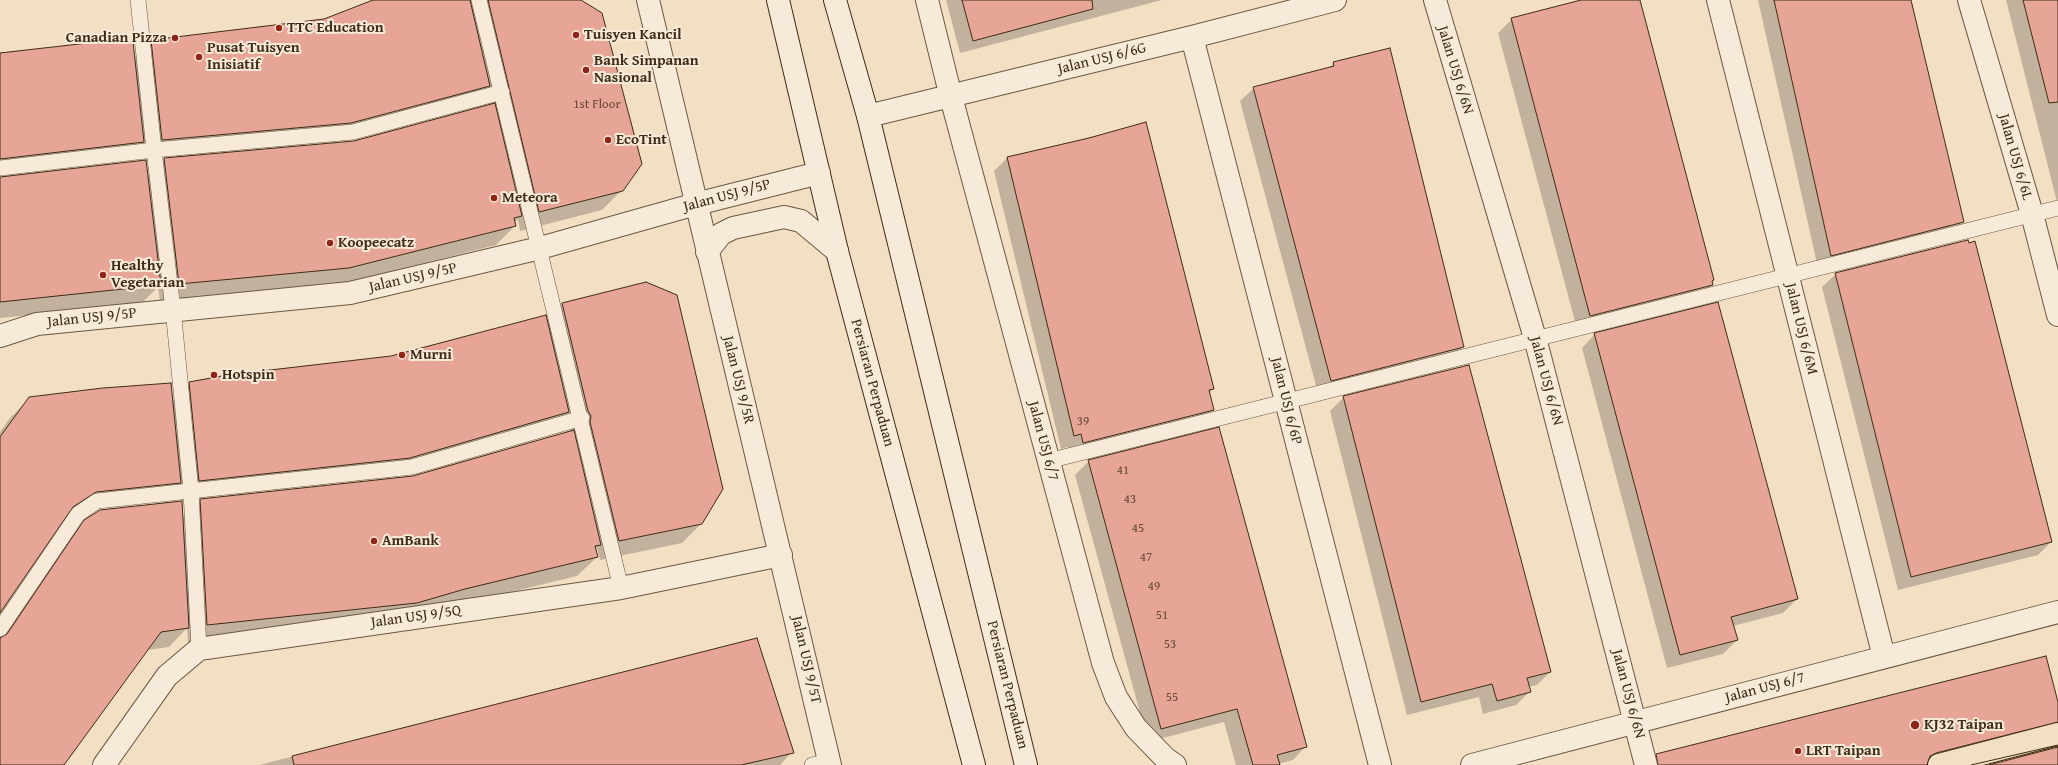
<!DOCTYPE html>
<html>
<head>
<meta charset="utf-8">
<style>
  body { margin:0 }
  canvas { display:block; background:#f3dfc4 }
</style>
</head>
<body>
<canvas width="2058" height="765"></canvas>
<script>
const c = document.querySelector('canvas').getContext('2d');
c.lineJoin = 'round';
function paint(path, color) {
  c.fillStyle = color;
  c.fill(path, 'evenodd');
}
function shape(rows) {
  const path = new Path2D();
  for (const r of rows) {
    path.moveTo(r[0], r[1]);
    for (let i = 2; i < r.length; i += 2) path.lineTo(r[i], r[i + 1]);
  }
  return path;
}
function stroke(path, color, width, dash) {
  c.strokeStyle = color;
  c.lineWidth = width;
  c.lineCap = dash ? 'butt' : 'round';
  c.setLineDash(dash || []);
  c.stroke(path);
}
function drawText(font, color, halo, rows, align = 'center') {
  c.font = font + ' "Gentium Book Plus",serif';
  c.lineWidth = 4;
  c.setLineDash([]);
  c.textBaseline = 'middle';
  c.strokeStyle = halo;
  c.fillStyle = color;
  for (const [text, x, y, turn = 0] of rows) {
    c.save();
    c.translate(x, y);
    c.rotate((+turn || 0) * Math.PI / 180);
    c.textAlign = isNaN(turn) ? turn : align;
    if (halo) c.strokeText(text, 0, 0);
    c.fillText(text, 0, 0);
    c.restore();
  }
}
paint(shape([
  [388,0,579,0,622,190,602,210,520,231,518,219,514,223,515,226,496,245,329,287,160,302,158,287,141,304,0,318,0,178,147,176,164,159,354,142,490,106,486,89,470,105,331,142,143,159,141,143,124,161,0,175,0,54,134,58,152,41,325,20],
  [946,0,1162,0,960,53],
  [1583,0,1638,0,1712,285,1699,298,1577,329,1498,33,1512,19],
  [1758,0,1909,0,1963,222,1950,235,1818,268],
  [2006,0,2058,0,2058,206],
  [1334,63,1463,347,1450,361,1318,393,1240,101,1254,88,1329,68],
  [1135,126,1213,389,1209,393,1213,410,1200,423,1070,456,1068,447,1061,449,994,171,1007,158],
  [1836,274,2051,542,2038,555,1898,590,1822,287],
  [646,283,702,523,682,543,600,560,597,548,595,550,597,557,577,576,445,608,397,622,188,644,187,628,169,647,147,650,63,765,0,765,0,637,66,541,85,521,182,518,201,500,413,477,570,432,565,415,549,431,390,477,180,500,179,484,161,501,76,511,64,518,0,614,0,432,10,418,30,398,172,401,190,383,391,357,546,320,562,304],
  [1595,334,1797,599,1783,613,1733,626,1737,640,1723,654,1667,668,1582,348],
  [1344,397,1550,672,1537,685,1528,687,1529,692,1516,705,1483,714,1479,697,1407,715,1330,411],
  [1089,461,1306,746,1293,760,1279,764,1279,765,1236,765,1224,722,1148,742,1075,475],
  [757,639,792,752,780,765,259,765],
  [2058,706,2058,727,2033,752,2024,751,1972,765,1665,765]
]), '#0003');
const building = shape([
  [373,0,470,0,490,86,351,123,162,140,151,40,324,19,373,0],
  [488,0,581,0,602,13,642,164,623,191,539,212,488,0],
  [962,0,1092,0,1093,9,973,41,962,0],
  [1581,0,1640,0,1714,280,1712,281,1713,285,1590,316,1511,18,1581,0],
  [1774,0,1911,0,1964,222,1831,256,1774,0],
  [2023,0,2058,0,2058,102,2049,103,2023,0],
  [123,39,124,43,133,42,144,142,0,159,0,53,123,39],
  [1390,48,1464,347,1331,381,1253,87,1334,66,1333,62,1390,48],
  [495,103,522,216,514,218,516,226,349,268,179,284,164,158,354,141,495,103],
  [1146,122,1214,389,1209,390,1214,410,1083,443,1081,434,1074,436,1007,157,1089,138,1146,122],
  [146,160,161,285,0,302,0,177,146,160],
  [1968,240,1969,243,1975,241,2052,542,1911,577,1835,273,1968,240],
  [646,282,677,295,723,489,702,524,619,541,590,422,591,416,588,411,562,303,646,282],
  [1718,302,1798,599,1731,617,1738,640,1680,655,1594,333,1718,302],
  [546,315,569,412,410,458,199,481,189,382,227,375,391,356,546,315],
  [1469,365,1551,672,1527,678,1531,692,1497,701,1492,684,1421,702,1343,396,1469,365],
  [171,383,181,483,96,492,73,507,0,613,0,437,29,397,103,388,171,383],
  [1219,427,1307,747,1277,755,1280,765,1253,765,1237,709,1161,729,1088,460,1219,427],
  [574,430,601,545,595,546,598,557,465,589,417,603,207,625,200,499,413,476,574,430],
  [182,501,189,628,161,632,64,765,0,765,0,638,7,634,84,520,100,510,182,501],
  [757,638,794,753,741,765,294,765,292,756,757,638],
  [2046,656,2058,702,2058,722,1936,753,1930,756,1927,765,1658,765,1656,754,2046,656],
  [2058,747,2058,765,1989,765,2058,747]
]);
paint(building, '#e7a598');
stroke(building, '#3e2c16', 1);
const service = shape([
  [138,0,154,150,173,309,191,491,199,649],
  [479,0,621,588],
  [0,168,154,150,353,132,502,92],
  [1048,461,2058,208],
  [0,629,78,514,97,501,412,467,582,418],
  [812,765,829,761]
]);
const minor = shape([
  [648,0,830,765],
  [927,0,951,97,1103,663,1116,697,1136,728,1165,758,1175,765],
  [1435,0,1535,338,1646,765],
  [1718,0,1884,657],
  [1969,0,2032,214,2058,315],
  [1192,37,1380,765],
  [868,116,1192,37,1335,0],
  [707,252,721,234,733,228,784,217,801,221,837,251],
  [0,336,37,324,350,293,540,248,696,204,819,173],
  [104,765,167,676,199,649,621,588,781,555],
  [1472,765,2058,612]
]);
const secondary = shape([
  [778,0,837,251,974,765],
  [835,0,868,116,1026,765]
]);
const primary = shape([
  [1939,765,2058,734]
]);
stroke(service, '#6b5942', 16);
stroke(minor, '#6b5942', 24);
stroke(secondary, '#3e2c16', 24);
stroke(primary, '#3e2c16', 24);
stroke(service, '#f7ead9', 15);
stroke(minor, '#f7ead9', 22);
stroke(secondary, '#f7ead9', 22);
stroke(primary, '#f3dfc4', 22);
stroke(shape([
  [1971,765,2058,745]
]), '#3e2c16', 1);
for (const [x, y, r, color] of [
  [279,28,4,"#8f2418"],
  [576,35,4,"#8f2418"],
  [175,38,4,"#8f2418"],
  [199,57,4,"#8f2418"],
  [586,70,4,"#8f2418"],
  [608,140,4,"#8f2418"],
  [494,198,4,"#8f2418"],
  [330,243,4,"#8f2418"],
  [103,275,4,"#8f2418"],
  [402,355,4,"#8f2418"],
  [214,375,4,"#8f2418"],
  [374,541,4,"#8f2418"],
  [1915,725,5,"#8f2418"],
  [1798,751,4,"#8f2418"]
]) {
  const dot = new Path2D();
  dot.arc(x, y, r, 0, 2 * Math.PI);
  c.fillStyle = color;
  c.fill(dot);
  stroke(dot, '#f7ead9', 1.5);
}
drawText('13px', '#684a36', null, [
  ["1st Floor",597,105],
  ["39",1083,422],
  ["41",1123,471],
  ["43",1130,500],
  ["45",1138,529],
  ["47",1146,558],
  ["49",1154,587],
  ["51",1162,616],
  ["53",1170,645],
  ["55",1172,698]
]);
drawText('bold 15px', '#3e2c16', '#f7ead9', [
  ["TTC Education",287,28],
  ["Tuisyen Kancil",584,35],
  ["Canadian Pizza",167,38,"right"],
  ["Pusat Tuisyen",207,48],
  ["Inisiatif",207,65],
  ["Bank Simpanan",594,61],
  ["Nasional",594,78],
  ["EcoTint",616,140],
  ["Meteora",502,198],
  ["Koopeecatz",338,243],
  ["Healthy",111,266],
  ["Vegetarian",111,283],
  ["Murni",410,355],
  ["Hotspin",222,375],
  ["AmBank",382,541],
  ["KJ32 Taipan",1924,725],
  ["LRT Taipan",1806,751]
], 'left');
drawText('15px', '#3e2c16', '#f7ead9', [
  ["Jalan USJ 6/6G",1102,59,-14],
  ["Jalan USJ 6/6N",1455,70,73],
  ["Jalan USJ 6/6L",2015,157,74],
  ["Jalan USJ 9/5P",727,196,-15],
  ["Jalan USJ 9/5P",413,278,-13],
  ["Jalan USJ 9/5P",92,318,-6],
  ["Jalan USJ 6/6M",1801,329,76],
  ["Jalan USJ 9/5R",738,380,76],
  ["Jalan USJ 6/6N",1546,381,75],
  ["Persiaran Perpaduan",872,383,75],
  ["Jalan USJ 6/6P",1286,401,76],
  ["Jalan USJ 6/7",1043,441,75],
  ["Jalan USJ 9/5Q",416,617,-8],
  ["Jalan USJ 9/5T",806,660,77],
  ["Persiaran Perpaduan",1007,685,76],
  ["Jalan USJ 6/7",1765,688,-15],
  ["Jalan USJ 6/6N",1628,694,75]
]);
</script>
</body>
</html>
